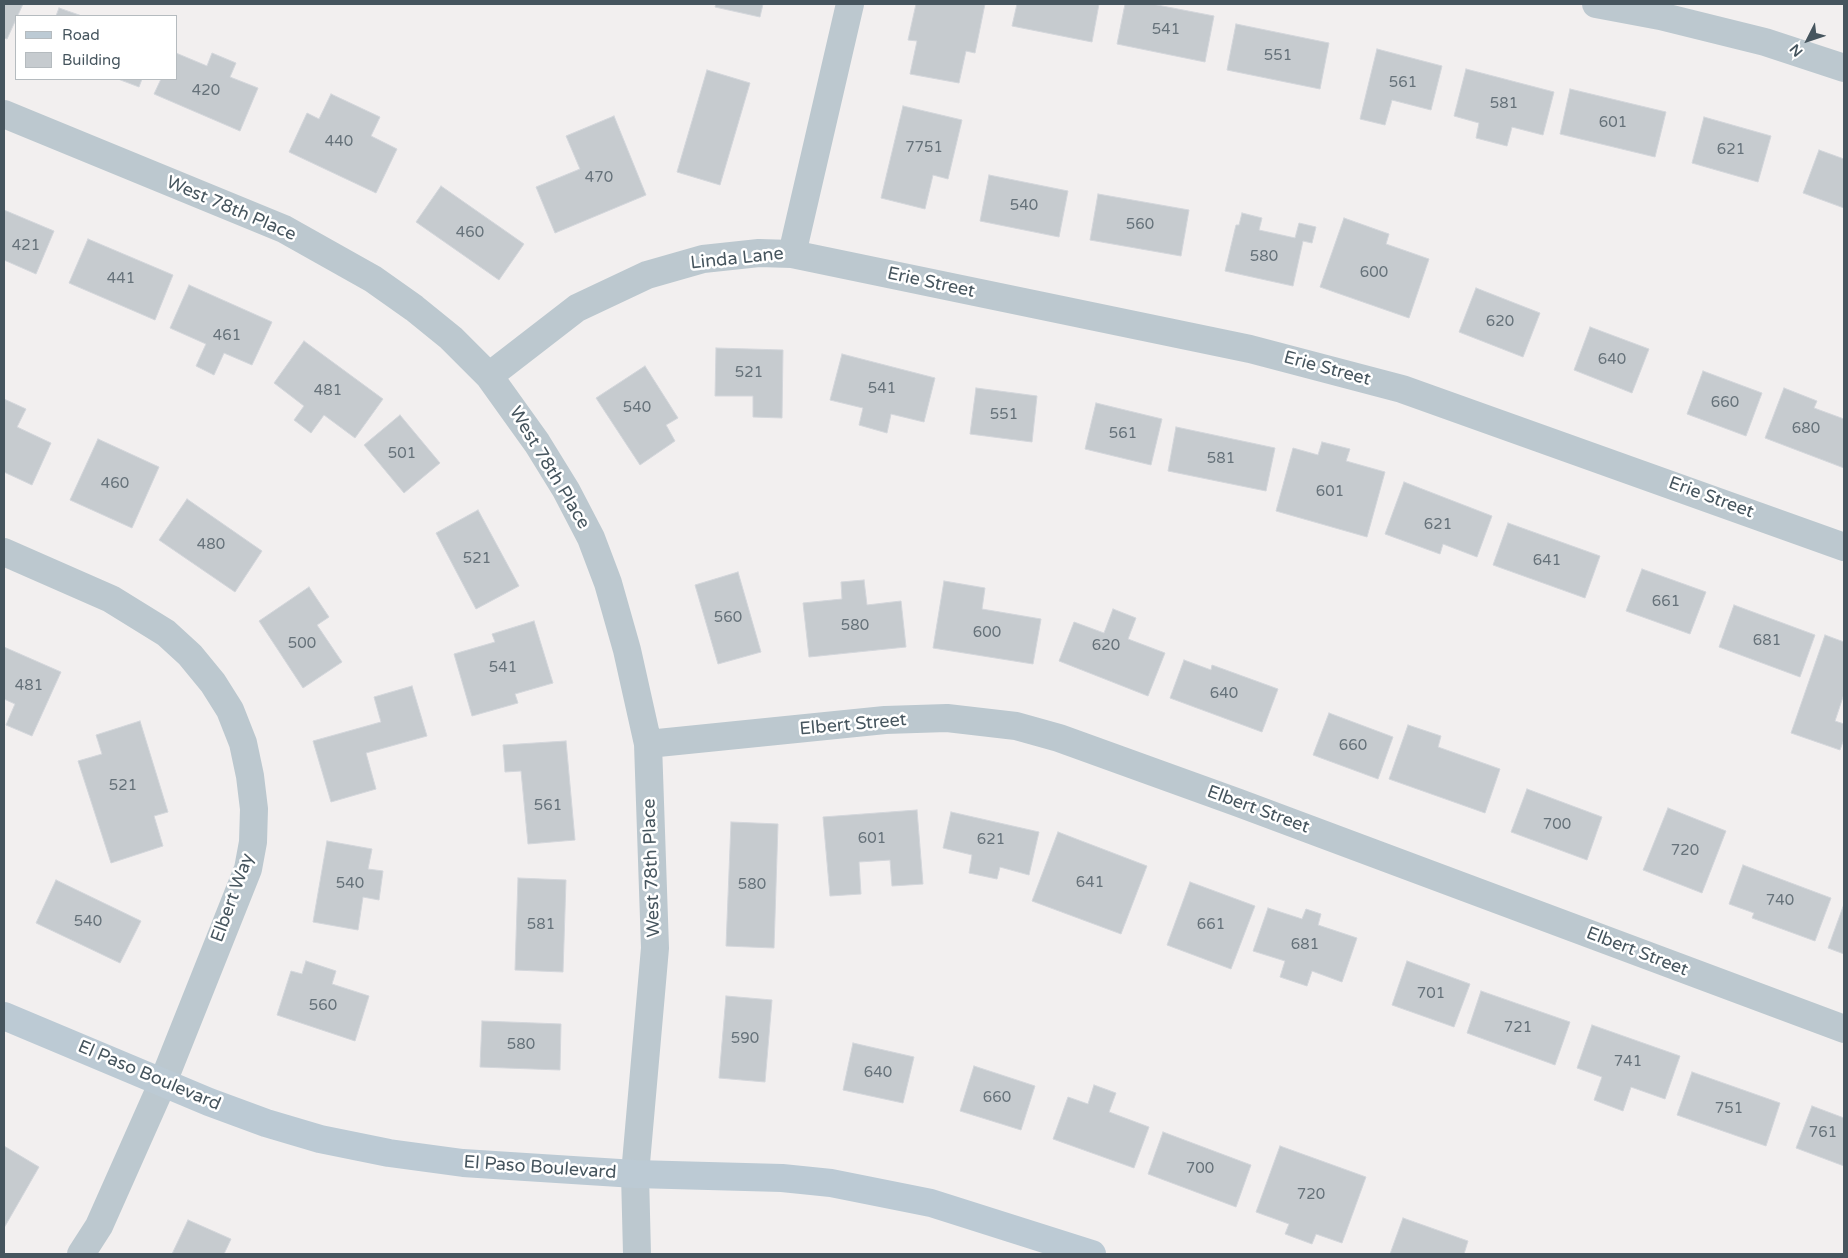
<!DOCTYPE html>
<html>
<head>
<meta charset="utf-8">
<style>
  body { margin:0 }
  #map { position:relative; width:1848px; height:1258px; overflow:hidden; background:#f2efef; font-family:"Varela Round",sans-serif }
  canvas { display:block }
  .frame { position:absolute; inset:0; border:5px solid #46555e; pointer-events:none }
  .legend { position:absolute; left:15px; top:15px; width:162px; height:65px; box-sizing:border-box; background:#fff; border:1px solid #b5bbbf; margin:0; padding:6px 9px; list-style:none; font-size:15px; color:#46555e }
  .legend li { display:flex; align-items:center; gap:10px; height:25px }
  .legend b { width:25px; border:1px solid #b5bbbf }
  .north { position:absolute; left:1783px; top:15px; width:50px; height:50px; -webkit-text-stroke:4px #fff; paint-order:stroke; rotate:229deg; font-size:14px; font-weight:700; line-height:20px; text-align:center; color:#46555e }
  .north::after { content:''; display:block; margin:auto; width:18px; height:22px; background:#46555e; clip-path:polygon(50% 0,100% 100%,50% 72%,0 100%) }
</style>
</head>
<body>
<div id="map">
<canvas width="1848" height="1258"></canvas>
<div class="frame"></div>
<ul class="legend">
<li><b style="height:6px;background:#bccad4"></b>Road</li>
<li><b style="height:14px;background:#c6cbcf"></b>Building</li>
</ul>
<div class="north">N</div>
</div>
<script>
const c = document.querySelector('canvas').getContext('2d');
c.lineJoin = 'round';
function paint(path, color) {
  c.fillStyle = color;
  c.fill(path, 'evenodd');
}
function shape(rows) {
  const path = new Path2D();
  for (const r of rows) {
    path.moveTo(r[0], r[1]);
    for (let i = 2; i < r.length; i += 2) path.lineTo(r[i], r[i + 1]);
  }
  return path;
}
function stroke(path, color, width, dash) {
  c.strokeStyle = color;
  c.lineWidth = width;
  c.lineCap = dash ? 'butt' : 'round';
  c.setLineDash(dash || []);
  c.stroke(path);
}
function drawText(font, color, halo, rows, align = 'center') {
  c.font = font + ' "Varela Round",sans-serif';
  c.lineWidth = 5;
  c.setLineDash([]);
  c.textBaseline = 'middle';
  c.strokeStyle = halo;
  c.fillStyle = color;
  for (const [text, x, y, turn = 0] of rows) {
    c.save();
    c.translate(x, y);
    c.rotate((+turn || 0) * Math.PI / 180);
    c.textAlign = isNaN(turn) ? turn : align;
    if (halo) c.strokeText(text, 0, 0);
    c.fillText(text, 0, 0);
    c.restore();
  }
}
const building = shape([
  [4,4,23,4,7,39,4,38,4,4],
  [716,4,763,4,760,17,715,7,716,4],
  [916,4,985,4,975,53,966,51,959,83,910,74,917,41,908,40,916,4],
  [1017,4,1099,4,1092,42,1012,26,1017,4],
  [1125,4,1152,4,1214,16,1205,62,1117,44,1125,4],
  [59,8,82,16,56,16,59,8],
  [1236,24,1329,43,1320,89,1227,70,1236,24],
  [1377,49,1442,66,1431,110,1392,100,1385,125,1360,119,1377,49],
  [176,53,207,66,212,53,236,63,230,77,258,88,240,131,154,94,161,79,176,79,176,53],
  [1466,69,1554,92,1543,135,1512,127,1507,146,1476,138,1479,123,1454,116,1466,69],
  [707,70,750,83,720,185,677,172,707,70],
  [118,79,142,79,139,87,118,79],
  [1570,89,1666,112,1655,157,1560,134,1570,89],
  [331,94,380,117,371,136,397,149,376,193,289,152,307,113,319,119,331,94],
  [903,106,962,120,948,179,933,175,925,209,881,198,903,106],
  [614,116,646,195,555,233,536,187,580,169,566,136,614,116],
  [1704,117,1771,136,1758,182,1692,163,1704,117],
  [1819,150,1844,159,1844,208,1803,193,1819,150],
  [989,175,1068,191,1059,237,980,221,989,175],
  [441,186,524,244,499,280,416,222,441,186],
  [1098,194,1189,210,1181,256,1090,240,1098,194],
  [4,210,54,231,36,274,4,260,4,210],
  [1242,213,1262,218,1259,230,1295,238,1299,223,1316,227,1312,243,1303,241,1293,286,1225,271,1236,225,1239,225,1242,213],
  [1344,218,1389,234,1386,244,1429,259,1409,318,1320,287,1344,218],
  [88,239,173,275,155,320,69,283,88,239],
  [189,285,272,322,252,365,224,353,214,375,196,366,206,344,170,328,189,285],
  [1476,288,1540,313,1523,357,1459,332,1476,288],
  [1590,327,1649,349,1632,393,1574,370,1590,327],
  [304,341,383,399,355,438,324,415,311,433,294,420,304,406,274,383,304,341],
  [716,348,783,350,782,418,753,417,753,396,715,396,716,348],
  [842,354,935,378,924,422,891,414,887,433,859,425,863,408,830,400,842,354],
  [645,366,678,418,666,425,675,441,640,465,596,398,645,366],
  [1703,371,1762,393,1746,436,1687,414,1703,371],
  [976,388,1037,396,1032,442,970,434,976,388],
  [1784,388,1817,401,1814,408,1844,419,1844,468,1765,438,1784,388],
  [4,399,26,409,17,427,51,443,32,485,4,472,4,399],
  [1096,403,1162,419,1151,465,1085,449,1096,403],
  [400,415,440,463,404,493,364,445,400,415],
  [1176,427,1275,448,1266,491,1168,471,1176,427],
  [98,439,159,467,132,528,70,500,98,439],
  [1322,442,1350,449,1346,461,1385,472,1367,537,1276,511,1293,448,1318,455,1322,442],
  [1404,482,1492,516,1477,557,1443,544,1440,554,1385,534,1404,482],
  [187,499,262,551,235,592,159,540,187,499],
  [478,510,519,586,476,609,436,533,478,510],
  [1508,523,1600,556,1585,598,1493,565,1508,523],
  [1642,569,1706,592,1690,634,1626,611,1642,569],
  [738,572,761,652,718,664,695,585,738,572],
  [864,580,867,605,901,601,906,647,809,657,803,603,842,599,841,582,864,580],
  [944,581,985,588,982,609,1041,619,1033,664,933,648,944,581],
  [309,587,329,617,317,625,342,662,303,688,259,621,309,587],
  [1734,605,1815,635,1800,677,1719,647,1734,605],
  [1113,609,1136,618,1128,639,1165,653,1148,696,1059,661,1074,622,1104,633,1113,609],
  [534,621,553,683,515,694,518,703,472,716,454,654,495,642,492,634,534,621],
  [1825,635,1844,642,1844,694,1835,721,1844,724,1844,739,1840,750,1791,733,1825,635],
  [4,647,61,672,32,736,6,725,15,704,4,699,4,647],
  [1184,660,1211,670,1212,665,1278,689,1262,732,1170,698,1184,660],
  [412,686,427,736,366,753,376,789,331,802,313,741,381,722,374,697,412,686],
  [1329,713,1393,737,1378,779,1313,755,1329,713],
  [140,721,168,812,154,816,163,846,111,863,78,761,102,754,96,735,140,721],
  [1408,725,1441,736,1438,747,1500,769,1485,813,1389,779,1408,725],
  [566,741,575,840,528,844,521,771,505,772,503,745,566,741],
  [1527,789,1602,817,1587,860,1511,832,1527,789],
  [1668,808,1726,831,1702,893,1643,870,1668,808],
  [917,810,923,884,892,886,890,860,859,862,861,894,830,896,823,817,917,810],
  [951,812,1039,832,1029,875,1000,867,997,879,969,873,972,855,943,848,951,812],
  [731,822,778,824,774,948,726,946,731,822],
  [1058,832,1147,866,1121,934,1032,901,1058,832],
  [327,841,372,849,368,869,383,871,379,900,363,897,358,930,313,922,327,841],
  [1743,865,1831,898,1815,941,1752,918,1754,913,1729,904,1743,865],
  [518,878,566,880,563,972,515,970,518,878],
  [56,880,141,921,120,963,36,923,56,880],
  [1190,882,1255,906,1231,969,1167,945,1190,882],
  [1844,904,1844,954,1828,948,1844,904],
  [1268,908,1302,919,1306,909,1321,914,1318,925,1357,938,1342,982,1312,971,1307,986,1280,977,1285,961,1253,951,1268,908],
  [306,961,336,971,332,984,369,996,355,1041,277,1015,291,971,302,974,306,961],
  [1407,961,1470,984,1454,1027,1392,1005,1407,961],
  [1481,991,1570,1022,1555,1065,1467,1033,1481,991],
  [726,996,772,1000,765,1082,719,1078,726,996],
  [482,1021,561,1024,560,1070,480,1067,482,1021],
  [1592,1025,1680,1056,1665,1099,1631,1087,1623,1111,1594,1100,1602,1077,1577,1068,1592,1025],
  [853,1043,914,1057,903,1103,843,1090,853,1043],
  [974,1066,1035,1086,1021,1130,960,1111,974,1066],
  [1692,1072,1780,1103,1766,1146,1677,1115,1692,1072],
  [1094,1085,1116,1093,1109,1112,1149,1127,1134,1168,1053,1139,1068,1097,1088,1104,1094,1085],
  [1812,1106,1844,1118,1844,1166,1796,1148,1812,1106],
  [1163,1132,1251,1165,1236,1207,1148,1174,1163,1132],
  [4,1146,39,1167,4,1228,4,1146],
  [1280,1146,1366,1177,1342,1243,1316,1234,1312,1244,1285,1234,1289,1224,1256,1212,1280,1146],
  [1403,1218,1468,1241,1464,1254,1390,1254,1403,1218],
  [188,1220,231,1239,224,1254,172,1254,188,1220]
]);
paint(building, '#c6cbcf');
stroke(building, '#d3d6db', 1);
stroke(shape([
  [1596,4,1660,16,1765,42,1844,68],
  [4,114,284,229,373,279,414,308,451,338,489,376,537,443,566,490,591,538,608,583,627,650,648,744,655,948,635,1174,637,1254],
  [792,254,850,4],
  [489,376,577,308,647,275,703,259,759,253,792,254,1250,349,1402,389,1844,547],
  [4,552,111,599,166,633,190,655,213,683,230,710,243,743,250,776,254,809,253,842,248,869,163,1082,99,1226,81,1254],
  [648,744,885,720,947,718,1016,726,1059,738,1239,803,1844,1029]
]), '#bcc8cf', 28);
stroke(shape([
  [4,1016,209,1102,266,1123,320,1139,389,1153,463,1163,635,1174,782,1178,831,1183,931,1203,1092,1254]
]), '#bccad4', 28);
drawText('15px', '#66727a', null, [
  ["541",1166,30],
  ["551",1278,56],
  ["561",1403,83],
  ["420",206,91],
  ["581",1504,104],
  ["601",1613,123],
  ["440",339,142],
  ["7751",924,148],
  ["621",1731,150],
  ["470",599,178],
  ["540",1024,206],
  ["560",1140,225],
  ["460",470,233],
  ["421",26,246],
  ["580",1264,257],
  ["600",1374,273],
  ["441",121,279],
  ["620",1500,322],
  ["461",227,336],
  ["640",1612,360],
  ["521",749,373],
  ["541",882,389],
  ["481",328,391],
  ["660",1725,403],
  ["540",637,408],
  ["551",1004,415],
  ["680",1806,429],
  ["561",1123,434],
  ["501",402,454],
  ["581",1221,459],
  ["460",115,484],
  ["601",1330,492],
  ["621",1438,525],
  ["480",211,545],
  ["521",477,559],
  ["641",1547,561],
  ["661",1666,602],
  ["560",728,618],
  ["580",855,626],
  ["600",987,633],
  ["681",1767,641],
  ["500",302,644],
  ["620",1106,646],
  ["541",503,668],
  ["481",29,686],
  ["640",1224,694],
  ["660",1353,746],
  ["521",123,786],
  ["561",548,806],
  ["700",1557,825],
  ["601",872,839],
  ["621",991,840],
  ["720",1685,851],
  ["641",1090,883],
  ["540",350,884],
  ["580",752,885],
  ["740",1780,901],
  ["540",88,922],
  ["581",541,925],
  ["661",1211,925],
  ["681",1305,945],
  ["701",1431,994],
  ["560",323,1006],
  ["721",1518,1028],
  ["590",745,1039],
  ["580",521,1045],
  ["741",1628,1062],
  ["640",878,1073],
  ["660",997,1098],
  ["751",1729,1109],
  ["761",1823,1133],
  ["700",1200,1169],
  ["720",1311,1195]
]);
drawText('18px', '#46555e', '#fff', [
  ["West 78th Place",231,209,23],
  ["Linda Lane",737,259,-6],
  ["Erie Street",931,283,12],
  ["Erie Street",1327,369,15],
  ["West 78th Place",549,468,59],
  ["Erie Street",1711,498,20],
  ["Elbert Street",853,725,-5],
  ["Elbert Street",1258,810,20],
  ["West 78th Place",652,868,-92],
  ["Elbert Way",233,898,-70],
  ["Elbert Street",1637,952,21],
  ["El Paso Boulevard",149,1076,23],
  ["El Paso Boulevard",540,1168,4]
]);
</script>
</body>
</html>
